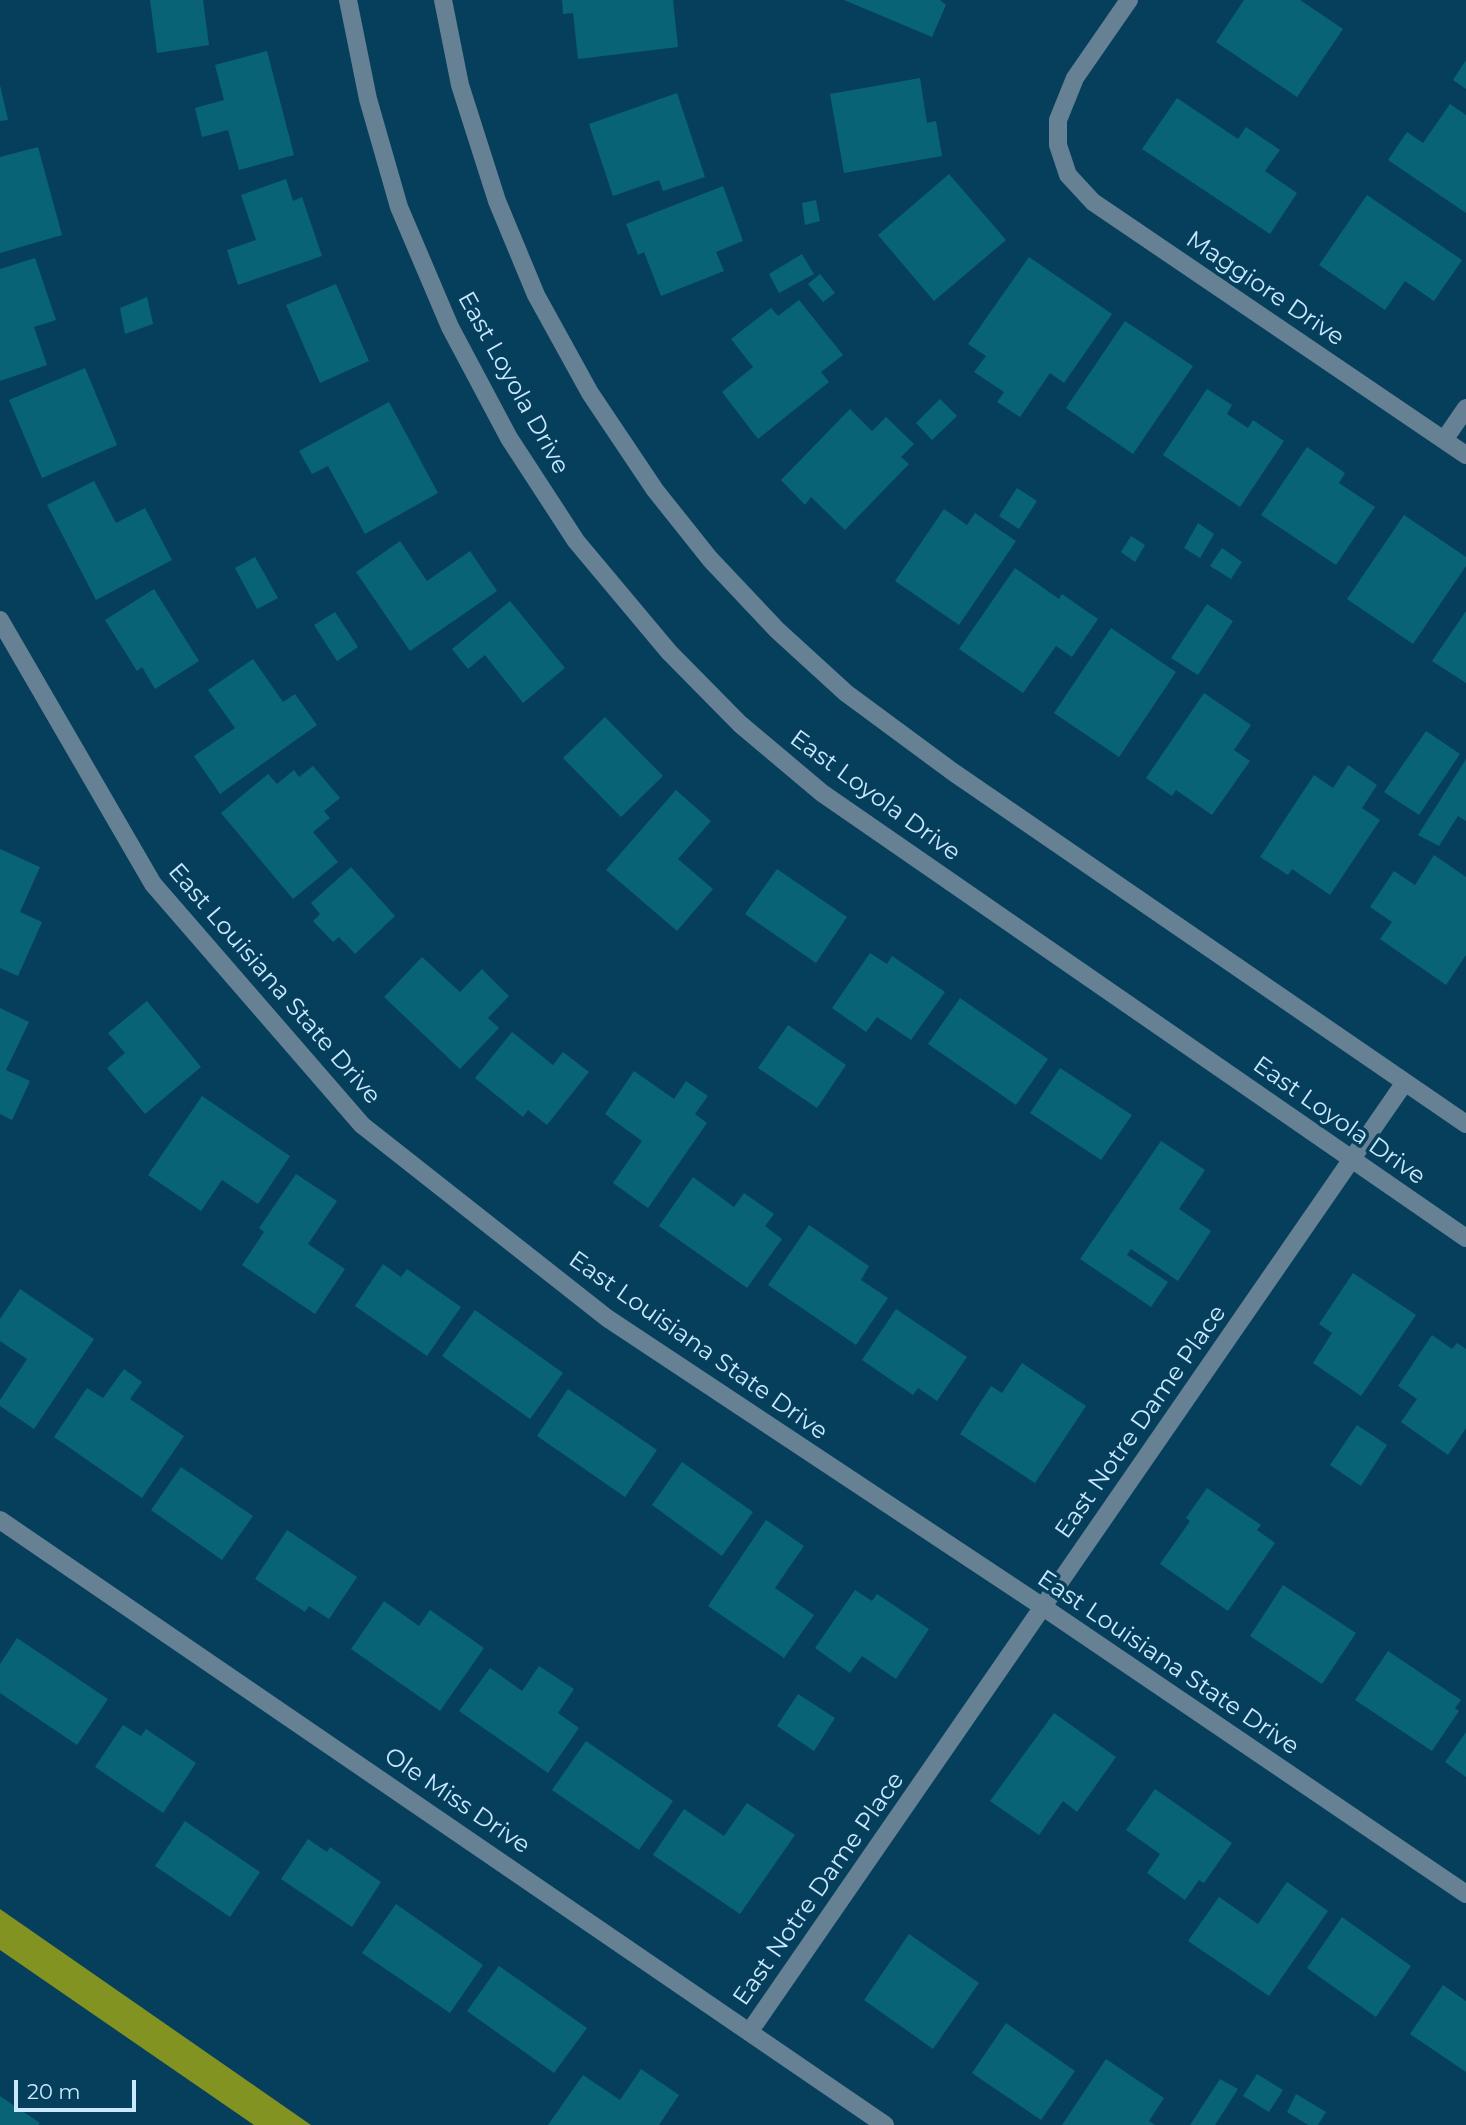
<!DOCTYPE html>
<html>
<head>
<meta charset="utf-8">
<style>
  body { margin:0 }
  #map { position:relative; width:1466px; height:2125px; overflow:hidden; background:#063f5b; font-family:Montserrat,sans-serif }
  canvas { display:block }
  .scale { position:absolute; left:14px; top:2080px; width:122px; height:32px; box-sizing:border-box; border:4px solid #c8e9ff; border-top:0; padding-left:9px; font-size:21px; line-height:24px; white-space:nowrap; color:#c8e9ff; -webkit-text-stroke:5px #063f5b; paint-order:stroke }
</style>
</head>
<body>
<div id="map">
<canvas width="1466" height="2125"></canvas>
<div class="scale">20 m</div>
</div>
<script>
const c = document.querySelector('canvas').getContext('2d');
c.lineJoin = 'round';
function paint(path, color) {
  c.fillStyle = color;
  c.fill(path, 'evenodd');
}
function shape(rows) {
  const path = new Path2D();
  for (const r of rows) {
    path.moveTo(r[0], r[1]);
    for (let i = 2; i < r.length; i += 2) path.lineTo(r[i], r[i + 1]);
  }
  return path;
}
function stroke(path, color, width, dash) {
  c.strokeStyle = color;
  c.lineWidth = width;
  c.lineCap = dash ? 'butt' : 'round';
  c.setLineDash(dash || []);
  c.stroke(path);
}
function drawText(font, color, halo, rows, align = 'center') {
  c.font = font + ' Montserrat,sans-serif';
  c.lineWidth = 7;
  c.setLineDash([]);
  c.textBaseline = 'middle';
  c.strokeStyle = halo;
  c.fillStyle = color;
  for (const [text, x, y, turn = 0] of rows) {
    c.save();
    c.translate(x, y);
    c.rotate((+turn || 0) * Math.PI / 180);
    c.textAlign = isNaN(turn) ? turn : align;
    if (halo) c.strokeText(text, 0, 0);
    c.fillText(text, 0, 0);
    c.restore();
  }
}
paint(shape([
  [0,1909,311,2125,254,2125,0,1950]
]), '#839322');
paint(shape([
  [150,0,203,0,209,45,157,53],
  [562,0,673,0,678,47,578,59,573,13,563,14],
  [844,0,940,0,946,5,932,37],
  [1244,0,1300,0,1343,29,1297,97,1216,42],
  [267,51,294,155,239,170,228,130,202,137,195,108,224,100,215,65],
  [1466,60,1466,89,1453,80],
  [920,78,927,123,936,121,942,156,844,173,830,94],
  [0,85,8,120,0,121],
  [677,93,705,177,663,191,659,180,613,196,589,124],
  [1177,98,1238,139,1246,127,1280,150,1265,171,1297,193,1270,234,1142,149],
  [1450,104,1466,115,1466,213,1388,160,1407,132,1423,143],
  [38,147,62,235,0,253,0,157],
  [949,174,1006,240,934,301,878,235],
  [286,179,293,201,302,197,322,256,238,285,227,250,256,240,241,195],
  [723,186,743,241,716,252,724,271,661,296,644,252,638,255,626,224],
  [1367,195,1462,260,1434,301,1405,281,1385,310,1319,265],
  [816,200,820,221,805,225,802,203],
  [802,254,814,274,779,293,769,274],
  [1029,257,1112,314,1064,383,1050,373,1020,417,997,402,1004,392,974,372,986,356,968,344],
  [35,258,56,320,34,327,47,365,0,381,0,269],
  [820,274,835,293,823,302,808,284],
  [336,284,369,361,320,383,286,305],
  [147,297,153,324,125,334,120,308],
  [799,300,843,355,821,372,829,382,758,439,722,392,753,367,731,339,771,308,778,316],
  [1125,321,1193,366,1133,454,1066,408],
  [85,368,117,445,42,478,9,400],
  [1207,389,1232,405,1227,414,1248,428,1253,420,1284,441,1240,507,1163,455],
  [940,399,957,416,932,440,916,423],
  [389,402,438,493,365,534,328,466,312,474,299,451],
  [850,409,872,431,886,417,914,444,901,457,909,464,845,530,811,497,805,505,781,480],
  [1307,447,1345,473,1339,483,1375,507,1336,565,1261,515],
  [94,481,116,523,145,508,172,560,96,600,47,505],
  [1017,488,1037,501,1019,529,999,516],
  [944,509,967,525,975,513,1016,541,959,625,895,581],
  [1404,515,1466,557,1466,566,1413,644,1347,599],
  [1198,523,1214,534,1200,558,1184,548],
  [1131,536,1145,545,1135,562,1121,552],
  [400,541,427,581,470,551,497,591,410,651,356,572],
  [1222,548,1242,562,1231,579,1210,566],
  [255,557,278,598,257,609,235,568],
  [1015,568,1059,599,1062,594,1098,619,1072,657,1056,646,1023,693,959,649],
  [154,589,199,661,155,689,142,667,137,671,105,620],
  [510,601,565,668,523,703,485,655,468,669,452,649],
  [1207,604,1233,621,1198,675,1171,658],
  [1466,611,1466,683,1432,661],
  [335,612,358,647,337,661,314,625],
  [1111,628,1176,672,1119,757,1054,713],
  [253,659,283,702,295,694,317,725,220,794,194,756,235,728,208,690],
  [1204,693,1251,725,1234,750,1250,761,1212,815,1176,790,1172,796,1146,778],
  [605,717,663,776,621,817,563,758],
  [1426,731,1460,754,1419,815,1384,792],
  [1466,759,1466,821,1458,816,1439,846,1418,835],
  [1348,765,1377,785,1362,808,1380,820,1330,895,1292,869,1288,875,1260,857,1314,775,1333,788],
  [313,766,340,798,324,811,330,818,313,832,338,862,293,899,221,813,268,774,277,784,294,770,299,777],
  [676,790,711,821,678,859,713,889,677,931,606,870],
  [0,849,40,867,20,912,42,922,18,976,0,968],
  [1434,855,1466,877,1466,955,1446,985,1380,939,1392,922,1370,907,1394,871,1415,885],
  [351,867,395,916,355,954,339,937,333,942,313,921,320,914,311,903],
  [777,869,847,917,816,963,745,914],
  [870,953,887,964,892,956,945,992,911,1040,877,1017,866,1032,832,1008],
  [422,957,460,992,482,969,509,996,488,1018,499,1028,460,1069,384,997],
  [960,998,1048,1059,1016,1105,928,1044],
  [147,1001,201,1067,145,1114,107,1068,125,1053,108,1033],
  [0,1008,29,1022,6,1070,30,1081,12,1120,0,1114],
  [788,1025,846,1065,817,1108,758,1068],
  [512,1032,553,1065,563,1052,589,1072,547,1125,528,1110,523,1117,475,1078],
  [1060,1068,1132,1115,1101,1160,1030,1113],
  [634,1071,674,1099,686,1081,708,1096,695,1114,707,1123,648,1208,613,1183,642,1141,605,1114],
  [202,1096,290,1156,258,1204,222,1180,201,1211,148,1175],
  [1161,1141,1205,1170,1179,1209,1211,1231,1178,1281,1131,1249,1127,1255,1168,1282,1151,1307,1080,1259],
  [296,1174,337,1201,308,1244,345,1269,315,1314,242,1265,264,1232,259,1228],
  [693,1177,734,1207,744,1193,774,1214,765,1226,782,1239,747,1288,659,1226],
  [809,1225,869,1266,861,1280,888,1298,856,1345,768,1285],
  [383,1264,401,1277,407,1269,461,1307,427,1356,355,1306],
  [1353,1273,1416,1315,1361,1396,1313,1363,1332,1333,1319,1324],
  [20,1289,94,1339,34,1429,0,1406,0,1400,27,1359,0,1341,0,1319],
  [896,1309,967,1357,937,1401,918,1388,913,1395,862,1360],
  [475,1310,563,1373,530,1419,442,1356],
  [1432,1335,1452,1349,1457,1343,1466,1349,1466,1428,1448,1455,1401,1422,1417,1399,1398,1386],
  [1022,1363,1086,1406,1035,1483,960,1434,991,1386,1002,1393],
  [124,1369,142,1382,130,1399,184,1436,142,1498,54,1437,87,1388,103,1398],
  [568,1389,657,1450,625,1497,537,1436],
  [1357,1425,1387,1445,1361,1486,1330,1465],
  [682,1462,753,1512,722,1556,652,1505],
  [181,1467,253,1516,222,1560,151,1510],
  [1207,1488,1261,1525,1257,1530,1275,1543,1228,1611,1160,1564,1190,1521,1186,1518],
  [766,1520,804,1546,775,1588,814,1615,784,1658,708,1606],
  [287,1530,357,1577,329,1619,309,1606,305,1612,255,1579],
  [1283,1585,1356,1633,1322,1684,1250,1636],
  [855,1590,872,1601,877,1594,929,1629,896,1679,862,1656,850,1673,815,1648],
  [384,1601,419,1626,430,1610,484,1648,440,1711,351,1649],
  [17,1638,108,1699,77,1745,0,1693,0,1664],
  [1388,1651,1461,1700,1455,1708,1459,1711,1432,1751,1355,1700],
  [539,1666,574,1689,558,1713,579,1728,548,1773,459,1711,490,1668,522,1691],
  [798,1694,835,1718,814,1751,777,1726],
  [1054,1713,1116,1757,1077,1812,1063,1801,1039,1835,990,1801],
  [123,1725,141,1736,146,1729,196,1763,163,1813,95,1767],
  [1466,1732,1466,1777,1445,1762],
  [586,1741,673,1801,639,1850,552,1790],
  [1155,1789,1232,1843,1204,1883,1199,1880,1185,1900,1147,1873,1160,1854,1126,1830],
  [747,1803,795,1835,740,1914,653,1855,684,1809,724,1836],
  [185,1821,260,1872,230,1917,155,1866],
  [308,1839,327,1852,330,1847,381,1882,352,1927,281,1879],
  [1287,1882,1328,1911,1269,1996,1188,1941,1219,1897,1258,1924],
  [396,1904,483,1965,450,2013,362,1953],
  [1342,1917,1411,1966,1376,2017,1307,1968],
  [909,1934,979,1983,933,2049,864,2000],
  [499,1966,587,2028,554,2073,467,2011],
  [1443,1985,1466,2001,1466,2072,1410,2034],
  [1006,2023,1075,2071,1041,2120,972,2073],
  [1106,2059,1164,2098,1149,2121,1155,2125,1062,2125],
  [641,2069,679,2095,659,2125,548,2125,583,2075,620,2100],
  [1257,2074,1283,2090,1269,2112,1243,2096],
  [1220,2079,1238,2089,1215,2125,1190,2125],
  [1296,2094,1326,2112,1318,2125,1308,2125,1287,2112],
  [0,2096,40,2123,38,2125,0,2125]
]), '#096376');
stroke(shape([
  [348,0,368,99,399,207,450,327,509,438,576,541,669,652,740,724,822,793,1466,1238],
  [443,0,460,85,497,201,536,295,590,393,655,490,710,559,777,630,846,693,953,772,1466,1124],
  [1129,0,1075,78,1058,120,1058,145,1068,175,1093,202,1466,455],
  [1444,440,1466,408],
  [0,620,153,884,362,1125,607,1318,1043,1607,1466,1894],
  [0,1520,885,2125],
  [750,2031,1405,1082]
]), '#668193', 18);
drawText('24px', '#c8e9ff', '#063f5b', [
  ["Maggiore Drive",1265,289,34],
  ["East Loyola Drive",513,383,61],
  ["East Loyola Drive",875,796,36],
  ["East Louisiana State Drive",274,984,49],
  ["East Loyola Drive",1339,1121,35],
  ["East Louisiana State Drive",698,1346,35],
  ["East Notre Dame Place",1141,1422,-55],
  ["East Louisiana State Drive",1168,1663,34],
  ["Ole Miss Drive",457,1801,34],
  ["East Notre Dame Place",819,1889,-55]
]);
</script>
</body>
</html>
